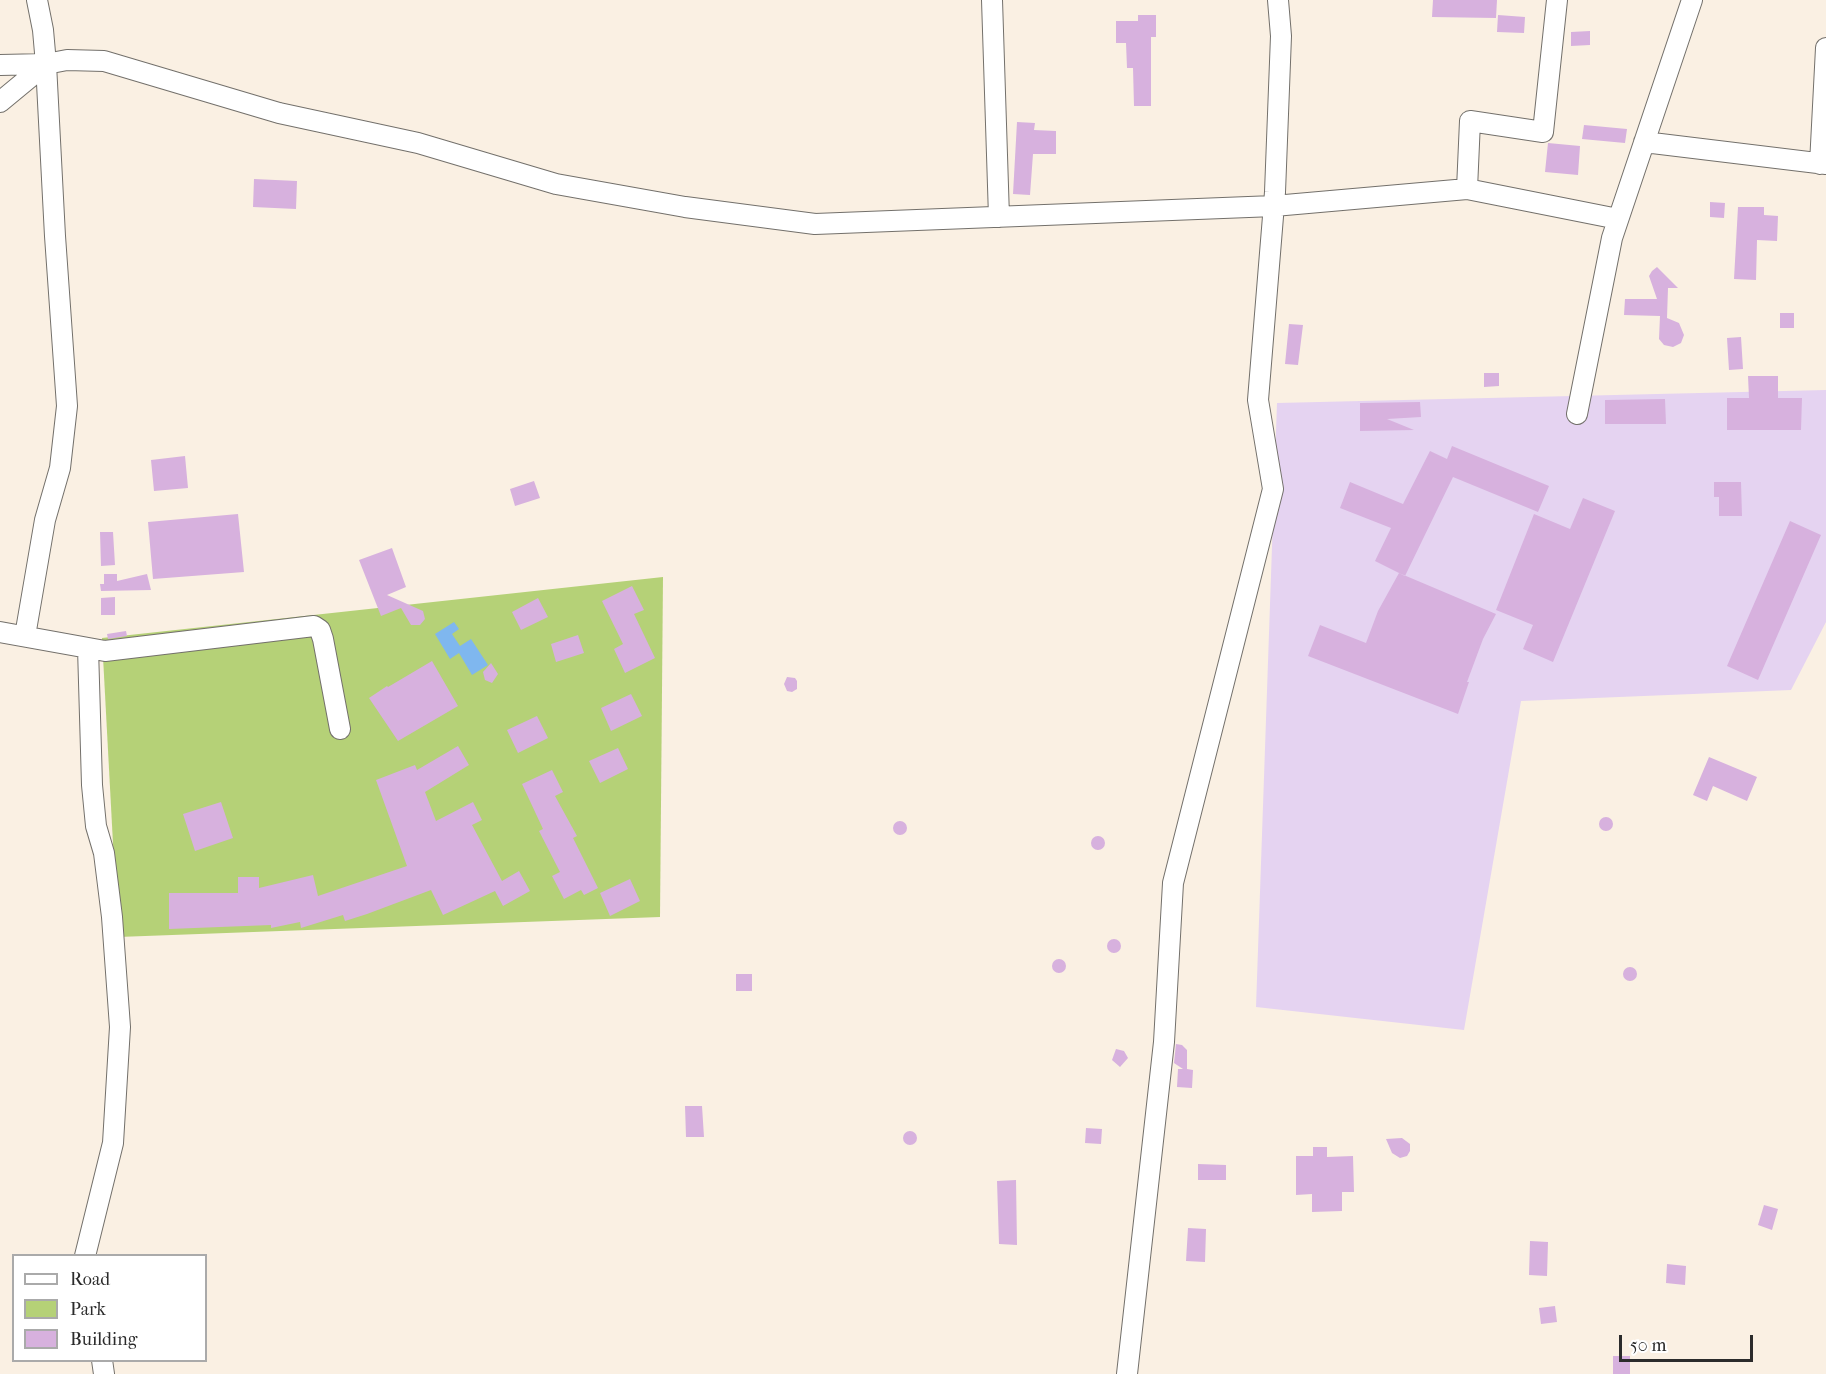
<!DOCTYPE html>
<html>
<head>
<meta charset="utf-8">
<style>
  body { margin:0 }
  #map { position:relative; width:1826px; height:1374px; overflow:hidden; background:#faf0e3; font-family:"IM FELL French Canon",serif }
  canvas { display:block }
  .legend { position:absolute; left:12px; top:1254px; width:195px; height:108px; box-sizing:border-box; background:#fff; border:2px solid #aaa; margin:0; padding:8px 10px; list-style:none; font-size:18px; color:#2b2b2b }
  .legend li { display:flex; align-items:center; gap:12px; height:30px }
  .legend b { width:30px; border:2px solid #aaa }
  .scale { position:absolute; left:1619px; top:1335px; width:134px; height:27px; box-sizing:border-box; border:3px solid #2b2b2b; border-top:0; padding-left:8px; font-size:18px; line-height:21px; white-space:nowrap; color:#2b2b2b; -webkit-text-stroke:4px #fff; paint-order:stroke }
</style>
</head>
<body>
<div id="map">
<canvas width="1826" height="1374"></canvas>
<ul class="legend">
<li><b style="height:8px;background:#fff"></b>Road</li>
<li><b style="height:16px;background:#b5d177"></b>Park</li>
<li><b style="height:16px;background:#d7b1de"></b>Building</li>
</ul>
<div class="scale">50 m</div>
</div>
<script>
const c = document.querySelector('canvas').getContext('2d');
c.lineJoin = 'round';
function paint(path, color) {
  c.fillStyle = color;
  c.fill(path, 'evenodd');
}
function shape(rows) {
  const path = new Path2D();
  for (const r of rows) {
    if (r.length === 3) {
      path.moveTo(r[0] + r[2], r[1]);
      path.arc(r[0], r[1], r[2], 0, 2 * Math.PI);
      continue;
    }
    path.moveTo(r[0], r[1]);
    for (let i = 2; i < r.length; i += 2) path.lineTo(r[i], r[i + 1]);
  }
  return path;
}
function stroke(path, color, width, dash) {
  c.strokeStyle = color;
  c.lineWidth = width;
  c.lineCap = dash ? 'butt' : 'round';
  c.setLineDash(dash || []);
  c.stroke(path);
}
paint(shape([
  [1826,390,1826,622,1791,690,1521,701,1464,1030,1256,1007,1277,403]
]), '#e5d3f1');
paint(shape([
  [663,577,660,917,118,937,102,638]
]), '#b5d177');
paint(shape([
  [454,622,459,629,452,634,460,646,471,639,488,665,472,675,459,653,450,659,435,634]
]), '#7fb7ef');
paint(shape([
  [1433,0,1497,0,1496,18,1432,17],
  [1138,15,1156,15,1156,37,1151,37,1151,106,1134,106,1133,68,1127,68,1126,43,1116,43,1116,21,1138,21],
  [1498,15,1525,17,1524,33,1497,32],
  [1590,31,1590,45,1571,46,1571,32],
  [1017,122,1035,123,1034,130,1056,131,1056,154,1033,154,1030,195,1013,194],
  [1584,125,1627,129,1625,143,1582,139],
  [1548,143,1580,146,1578,175,1545,172],
  [254,179,297,181,296,209,253,207],
  [1710,202,1725,203,1724,218,1710,217],
  [1738,207,1764,207,1764,215,1778,216,1777,241,1757,240,1756,280,1734,279],
  [1657,267,1678,288,1668,288,1667,318,1679,323,1684,335,1681,343,1673,347,1664,345,1659,339,1660,316,1624,315,1625,299,1657,299,1649,276,1652,271],
  [1780,313,1794,313,1794,328,1780,328],
  [1289,324,1303,325,1298,365,1285,364],
  [1741,337,1743,369,1729,370,1727,338],
  [1484,373,1499,373,1499,386,1484,387],
  [1748,376,1778,376,1778,398,1802,398,1801,430,1727,430,1727,398,1749,398],
  [1665,399,1666,424,1605,424,1605,400],
  [1420,402,1421,417,1387,419,1414,430,1360,431,1360,403],
  [1452,446,1549,486,1538,512,1453,477,1405,576,1375,561,1391,528,1340,508,1350,482,1403,504,1430,451,1447,459],
  [185,456,188,488,154,491,151,460],
  [534,481,540,498,515,506,510,489],
  [1714,482,1741,482,1742,516,1719,516,1719,497,1714,497],
  [1583,498,1615,511,1553,662,1523,649,1533,625,1496,610,1534,514,1570,529],
  [238,514,244,572,153,579,148,522],
  [1790,521,1821,535,1758,680,1727,666],
  [100,532,113,532,115,565,101,566],
  [392,548,406,587,387,595,423,611,425,619,420,625,411,625,401,608,381,616,359,560],
  [1399,573,1496,614,1483,639,1467,682,1469,682,1458,714,1308,656,1320,625,1366,643,1378,611],
  [104,574,117,574,117,581,147,574,151,590,101,591,100,584,104,584],
  [632,586,644,610,634,614,655,658,625,673,614,649,623,644,602,601],
  [115,597,115,615,101,615,101,598],
  [538,598,548,617,521,630,512,612],
  [126,631,127,636,108,639,107,634],
  [578,635,584,653,556,662,551,644],
  [432,661,458,706,398,741,369,698,387,686,388,687],
  [491,663,498,674,492,683,485,680,483,672],
  [787,677,795,678,797,681,797,689,792,692,787,691,784,684],
  [631,694,642,716,611,731,601,708],
  [537,716,548,738,518,753,507,730],
  [458,746,469,765,425,792,436,821,473,802,482,820,472,825,502,881,519,871,530,891,503,906,495,891,443,915,431,890,367,914,345,921,343,915,301,928,300,922,271,928,271,925,169,929,169,893,238,893,238,877,259,877,259,888,313,875,318,896,407,866,376,780,415,765,417,770],
  [618,748,628,769,600,783,589,761],
  [1709,757,1757,777,1747,801,1713,786,1707,801,1693,795],
  [552,770,563,792,555,796,577,836,573,838,598,888,584,895,581,890,564,899,552,876,560,872,539,831,543,829,522,784],
  [221,802,233,838,195,851,183,814],
  [1606,824,7],
  [900,828,7],
  [1098,843,7],
  [630,879,640,901,610,916,600,893],
  [1114,946,7],
  [1059,966,7],
  [1630,974,7],
  [736,974,752,974,752,991,736,991],
  [1176,1044,1182,1045,1187,1050,1187,1069,1193,1070,1192,1088,1177,1087,1178,1069,1183,1069,1174,1063],
  [1116,1049,1124,1051,1128,1058,1120,1067,1112,1060],
  [685,1106,702,1106,704,1137,686,1137],
  [1086,1128,1102,1129,1101,1144,1085,1143],
  [910,1138,7],
  [1402,1138,1410,1144,1410,1151,1407,1156,1400,1158,1392,1153,1386,1139],
  [1313,1147,1327,1147,1327,1157,1353,1156,1354,1192,1342,1192,1342,1211,1312,1212,1312,1194,1296,1195,1296,1156,1313,1156],
  [1198,1164,1226,1165,1226,1180,1198,1180],
  [1016,1180,1017,1245,999,1244,997,1181],
  [1764,1205,1778,1209,1772,1230,1758,1225],
  [1188,1228,1206,1229,1205,1262,1186,1261],
  [1530,1241,1548,1242,1547,1276,1529,1275],
  [1667,1264,1686,1266,1685,1285,1666,1283],
  [1555,1306,1557,1322,1541,1324,1539,1308],
  [1613,1356,1630,1356,1630,1374,1613,1374]
]), '#d7b1de');
const minor = shape([
  [992,0,999,217],
  [0,65,46,64,67,60,104,61,279,113,418,143,556,184,685,207,815,224,1274,206,1467,189,1618,219],
  [0,102,46,64],
  [1644,142,1826,164],
  [1820,164,1826,48],
  [1467,189,1470,121,1543,132,1557,0],
  [1577,414,1612,238,1692,0],
  [0,632,105,651,314,626,320,630,323,639,340,729],
  [25,636,45,520,60,468,67,406,55,236,46,64,43,30,37,0],
  [85,1256,113,1143,120,1027,112,917,104,853,96,826,92,785,88,648],
  [102,1360,104,1374],
  [1127,1374,1164,1042,1173,883,1273,489,1258,400,1275,192,1281,36,1278,0]
]);
stroke(minor, '#73706b', 22);
stroke(minor, '#fff', 20);
</script>
</body>
</html>
